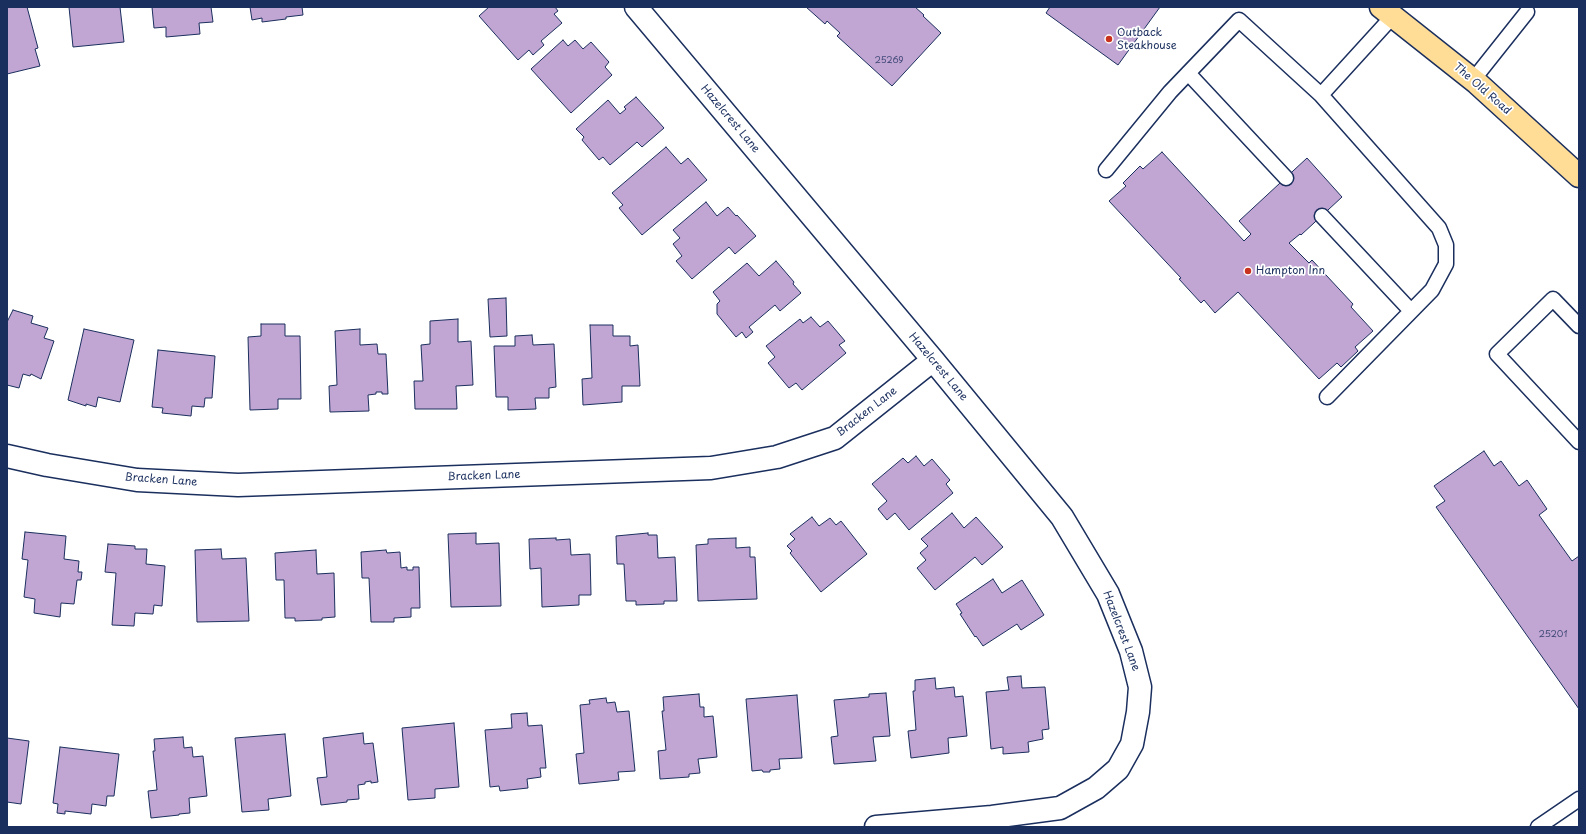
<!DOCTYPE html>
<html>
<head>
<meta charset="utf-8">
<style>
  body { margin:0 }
  #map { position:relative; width:1586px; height:834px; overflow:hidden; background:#fff; font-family:"Playpen Sans",sans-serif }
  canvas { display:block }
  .frame { position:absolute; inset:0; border:8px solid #1b2f5e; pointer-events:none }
</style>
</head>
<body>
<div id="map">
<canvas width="1586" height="834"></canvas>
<div class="frame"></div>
</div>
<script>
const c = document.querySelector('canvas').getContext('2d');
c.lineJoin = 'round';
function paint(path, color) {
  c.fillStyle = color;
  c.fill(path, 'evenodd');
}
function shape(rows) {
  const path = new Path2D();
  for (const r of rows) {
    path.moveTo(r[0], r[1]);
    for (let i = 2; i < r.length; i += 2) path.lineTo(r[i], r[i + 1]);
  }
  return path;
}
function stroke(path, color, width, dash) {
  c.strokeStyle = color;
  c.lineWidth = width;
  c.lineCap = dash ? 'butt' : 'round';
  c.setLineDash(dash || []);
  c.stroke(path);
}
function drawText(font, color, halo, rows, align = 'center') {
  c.font = font + ' "Playpen Sans",sans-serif';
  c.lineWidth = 3.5;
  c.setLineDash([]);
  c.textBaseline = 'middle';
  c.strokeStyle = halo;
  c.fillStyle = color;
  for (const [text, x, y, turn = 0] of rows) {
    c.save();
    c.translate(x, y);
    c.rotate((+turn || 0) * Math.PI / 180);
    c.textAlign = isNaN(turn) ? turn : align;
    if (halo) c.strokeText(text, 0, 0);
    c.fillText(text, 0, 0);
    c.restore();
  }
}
const building = shape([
  [7,7,27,7,38,48,35,49,40,66,7,74,7,7],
  [69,7,120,7,124,42,73,47,69,7],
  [152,7,211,7,213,22,199,23,200,34,166,37,166,27,154,28,152,7],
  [250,7,302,7,303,15,286,17,286,19,262,22,262,18,252,20,250,7],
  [489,7,555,7,558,11,554,14,562,23,541,41,544,45,533,55,529,50,518,60,479,16,489,7],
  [806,7,915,7,924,15,923,16,941,33,892,86,837,36,840,33,827,21,825,24,806,7],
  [1050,7,1160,7,1118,65,1046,13,1050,7],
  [563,40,568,46,575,40,583,49,591,42,609,62,605,67,612,75,571,113,531,69,563,40],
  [636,97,664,128,642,147,637,142,610,165,603,157,599,160,582,140,584,137,576,129,608,100,620,114,626,109,624,107,636,97],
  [666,147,681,164,688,158,707,180,642,235,619,208,623,205,612,193,666,147],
  [1162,152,1244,241,1251,234,1239,221,1307,158,1342,197,1301,235,1300,234,1289,243,1309,263,1312,260,1353,304,1351,307,1373,331,1355,347,1358,351,1341,367,1337,363,1319,379,1238,292,1215,313,1204,300,1201,303,1179,279,1181,278,1109,201,1126,186,1123,183,1140,166,1143,169,1162,152],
  [706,202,717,216,728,207,736,216,737,215,756,236,735,254,729,247,692,279,676,261,682,256,673,244,680,238,673,230,706,202],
  [776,261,794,282,793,284,801,293,780,311,775,305,749,327,753,332,746,338,742,332,736,337,717,314,717,304,720,301,713,292,747,263,759,276,776,261],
  [506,298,507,336,490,337,488,299,506,298],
  [13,310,33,316,31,323,48,328,44,338,54,341,41,379,31,374,30,376,23,374,19,388,7,385,7,322,13,310],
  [811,317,820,327,828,321,845,341,839,345,846,353,802,390,796,383,789,388,768,363,775,357,766,346,800,319,803,323,811,317],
  [458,319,458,342,471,341,473,385,456,386,457,409,415,409,414,381,423,381,421,345,430,344,430,321,458,319],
  [261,324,285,324,285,336,300,336,301,399,278,399,278,409,250,410,248,337,261,336,261,324],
  [590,325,613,325,613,336,630,336,630,346,638,345,640,386,622,386,622,402,583,405,582,379,592,378,590,325],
  [84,329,134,340,120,402,98,397,96,407,86,404,86,406,68,400,84,329],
  [360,329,360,345,377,344,378,354,386,354,388,394,382,394,382,392,376,392,376,394,368,395,369,411,330,412,329,386,337,385,335,331,360,329],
  [532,335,533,345,554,344,556,387,549,388,549,398,535,398,536,409,508,410,508,397,496,397,494,346,515,346,515,336,532,335],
  [158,350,215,356,212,398,205,398,204,407,192,406,191,416,162,413,163,408,152,407,158,350],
  [1484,451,1494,466,1501,461,1519,486,1527,480,1547,509,1539,515,1572,561,1579,556,1579,709,1436,507,1445,501,1434,486,1484,451],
  [916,456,924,466,932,459,950,480,946,484,953,493,909,530,895,513,887,520,878,509,887,501,872,484,903,458,908,463,916,456],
  [952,513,964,528,976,517,1003,547,982,565,975,557,935,590,917,568,926,560,920,553,928,546,921,539,952,513],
  [812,517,819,526,830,518,836,525,841,521,867,554,821,592,790,553,792,551,787,546,795,539,790,534,812,517],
  [25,532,66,536,64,559,79,561,78,572,82,572,81,580,77,580,74,604,61,603,60,617,34,613,35,599,24,597,28,560,22,559,25,532],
  [476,533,476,544,499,543,501,606,451,607,448,534,476,533],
  [648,533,648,535,657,535,658,558,675,557,677,601,664,601,664,604,636,605,636,601,626,601,624,564,617,564,616,536,648,533],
  [556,538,556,540,570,539,571,555,590,554,591,595,579,595,579,605,542,607,541,568,530,569,529,539,556,538],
  [736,538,736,548,750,547,750,557,755,557,757,599,698,601,696,545,708,544,708,539,736,538],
  [108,544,135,546,135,549,147,549,146,564,165,566,162,606,154,605,153,614,135,613,134,626,112,625,116,573,105,572,108,544],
  [221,549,222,559,246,558,249,621,197,622,195,550,221,549],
  [316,550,317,574,334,573,335,617,322,618,322,620,295,621,295,618,285,618,284,580,276,580,275,553,316,550],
  [386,550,387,553,400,552,401,568,407,567,407,570,413,570,413,567,419,567,420,608,411,608,411,617,394,618,394,622,371,622,369,578,362,578,361,552,386,550],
  [993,579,1002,593,1022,580,1044,615,1021,630,1017,624,983,646,976,636,975,637,960,614,962,613,956,604,993,579],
  [1021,676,1022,688,1045,687,1049,729,1042,730,1043,739,1028,742,1029,752,1003,754,1003,747,991,749,986,692,1009,690,1007,677,1021,676],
  [935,678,936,689,954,687,955,697,963,696,967,736,948,738,949,753,911,758,908,731,916,730,913,691,915,691,915,680,935,678],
  [886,693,890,736,873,737,876,761,834,764,831,737,838,736,834,700,869,697,869,694,886,693],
  [699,694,700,707,704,707,704,717,713,716,717,757,698,759,700,773,689,774,689,777,660,779,658,751,666,750,662,711,664,711,663,697,699,694],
  [797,695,802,758,779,759,780,769,770,770,770,772,763,772,762,770,752,771,746,699,797,695],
  [606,698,607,703,615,702,617,712,629,711,635,771,618,772,619,780,579,784,576,754,584,753,580,705,590,704,589,700,606,698],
  [527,713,528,726,542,725,546,768,540,768,541,777,527,779,528,788,500,791,499,786,490,787,485,730,512,728,511,714,527,713],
  [454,723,459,787,435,789,435,798,408,800,402,728,454,723],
  [363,733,364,744,373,743,378,782,371,783,371,781,365,782,365,784,358,785,359,799,347,800,347,802,321,805,317,778,327,777,323,738,363,733],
  [285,734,291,796,268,799,269,810,242,812,235,738,285,734],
  [183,737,184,748,192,747,193,757,203,756,207,796,189,798,190,813,179,814,179,815,151,818,148,791,157,790,153,751,155,751,154,739,183,737],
  [7,738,29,741,21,804,7,802,7,738],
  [60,747,119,754,114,796,107,796,106,806,92,804,91,814,65,811,65,814,57,813,58,804,53,803,60,747]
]);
paint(building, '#c1a5d2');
stroke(building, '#1b2f5e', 1);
const service = shape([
  [1188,73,1286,178],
  [1473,80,1527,12],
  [1321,95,1393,16],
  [1106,170,1170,92,1239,20,1321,95,1439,228,1446,245,1446,264,1432,290,1327,397],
  [1322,216,1411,311],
  [1579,326,1553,299,1497,354,1579,442],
  [1538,827,1579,799]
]);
const minor = shape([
  [636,7,933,360,1062,517,1108,594,1131,651,1140,687,1138,712,1132,744,1118,769,1096,788,1060,808,992,817,876,827],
  [7,456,47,465,137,480,238,485,711,468,777,457,835,438,933,360]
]);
const primary = shape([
  [1381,7,1477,83,1579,176]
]);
stroke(service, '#1b2f5e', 17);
stroke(minor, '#1b2f5e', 25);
stroke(primary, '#1b2f5e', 25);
stroke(service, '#fff', 14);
stroke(minor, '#fff', 22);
stroke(primary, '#ffdd96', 22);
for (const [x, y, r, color] of [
  [1109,39,4,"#c8321e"],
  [1248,271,4,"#c8321e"]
]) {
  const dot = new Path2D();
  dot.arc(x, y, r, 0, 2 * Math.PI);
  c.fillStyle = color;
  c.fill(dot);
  stroke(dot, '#fff', 1.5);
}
drawText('9px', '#444c7b', null, [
  ["25269",889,61],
  ["25201",1553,635]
]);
drawText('11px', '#1b2f5e', '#fff', [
  ["Outback",1117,33],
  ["Steakhouse",1117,46],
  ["Hampton Inn",1256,271]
], 'left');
drawText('11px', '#1b2f5e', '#fff', [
  ["The Old Road",1482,89,41],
  ["Hazelcrest Lane",730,119,50],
  ["Hazelcrest Lane",938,367,50],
  ["Bracken Lane",867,412,-38],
  ["Bracken Lane",484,476,-2],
  ["Bracken Lane",161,480,4],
  ["Hazelcrest Lane",1121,631,69]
]);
</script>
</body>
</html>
